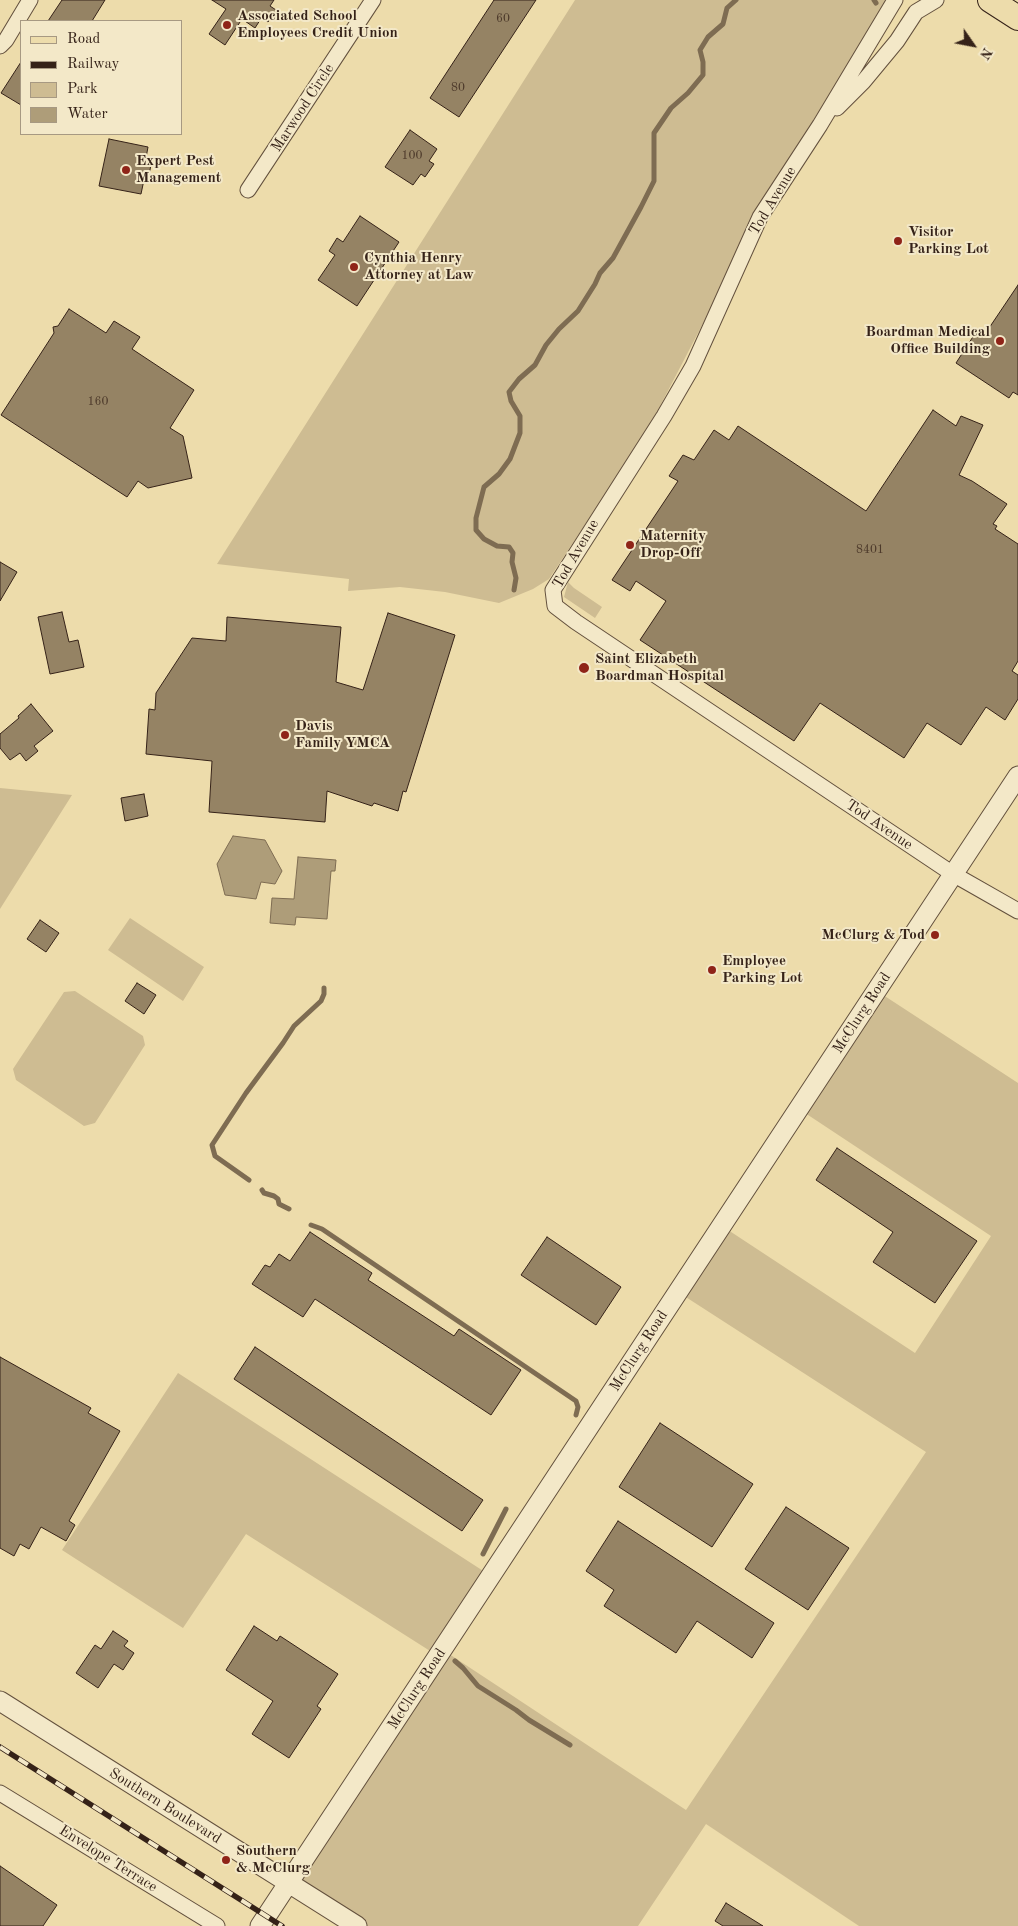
<!DOCTYPE html>
<html>
<head>
<meta charset="utf-8">
<style>
  body { margin:0 }
  #map { position:relative; width:1018px; height:1926px; overflow:hidden; background:#eddcab; font-family:"Old Standard TT",serif }
  canvas { display:block }
  .legend { position:absolute; left:20px; top:20px; width:162px; height:115px; box-sizing:border-box; background:#f3e8c8; border:1px solid #a79982; margin:0; padding:6px 9px; list-style:none; font-size:15px; color:#352218 }
  .legend li { display:flex; align-items:center; gap:10px; height:25px }
  .legend b { width:25px; border:1px solid #a79982 }
  .north { position:absolute; left:948px; top:20px; width:50px; height:50px; -webkit-text-stroke:4px #f3e8c8; paint-order:stroke; rotate:123deg; font-size:14px; font-weight:700; line-height:20px; text-align:center; color:#352218 }
  .north::after { content:''; display:block; margin:auto; width:18px; height:22px; background:#352218; clip-path:polygon(50% 0,100% 100%,50% 72%,0 100%) }
</style>
</head>
<body>
<div id="map">
<canvas width="1018" height="1926"></canvas>
<ul class="legend">
<li><b style="height:6px;background:#eddcab"></b>Road</li>
<li><b style="height:6px;background:#352218"></b>Railway</li>
<li><b style="height:14px;background:#cebc92"></b>Park</li>
<li><b style="height:14px;background:#ae9d79"></b>Water</li>
</ul>
<div class="north">N</div>
</div>
<script>
const c = document.querySelector('canvas').getContext('2d');
c.lineJoin = 'round';
function paint(path, color) {
  c.fillStyle = color;
  c.fill(path, 'evenodd');
}
function shape(rows) {
  const path = new Path2D();
  for (const r of rows) {
    path.moveTo(r[0], r[1]);
    for (let i = 2; i < r.length; i += 2) path.lineTo(r[i], r[i + 1]);
  }
  return path;
}
function stroke(path, color, width, dash) {
  c.strokeStyle = color;
  c.lineWidth = width;
  c.lineCap = dash ? 'butt' : 'round';
  c.setLineDash(dash || []);
  c.stroke(path);
}
function drawText(font, color, halo, rows, align = 'center') {
  c.font = font + ' "Old Standard TT",serif';
  c.lineWidth = 4;
  c.setLineDash([]);
  c.textBaseline = 'middle';
  c.strokeStyle = halo;
  c.fillStyle = color;
  for (const [text, x, y, turn = 0] of rows) {
    c.save();
    c.translate(x, y);
    c.rotate((+turn || 0) * Math.PI / 180);
    c.textAlign = isNaN(turn) ? turn : align;
    if (halo) c.strokeText(text, 0, 0);
    c.fillText(text, 0, 0);
    c.restore();
  }
}
paint(shape([
  [575,0,890,0,751,218,710,310,647,431,549,579,533,589,499,603,445,592,400,587,348,591,349,579,217,564],
  [568,582,574,588,602,607,595,618,564,597],
  [0,788,72,795,0,909],
  [130,918,204,967,183,1001,108,950],
  [75,991,143,1036,145,1045,95,1123,84,1126,16,1080,13,1069,64,992],
  [877,991,1018,1083,1018,1926,859,1926,706,1824,638,1926,357,1926,288,1884,438,1656,246,1534,183,1628,62,1550,178,1373,491,1576,443,1650,686,1810,926,1452,678,1292,722,1226,915,1353,991,1236,799,1109]
]), '#cebc92');
const water = shape([
  [233,836,265,840,282,871,275,884,261,882,256,899,225,895,217,864,233,836],
  [298,857,336,860,335,871,331,871,327,919,296,917,295,925,270,923,272,898,294,899,298,857]
]);
paint(water, '#ae9d79');
stroke(water, '#7e6c52', 1);
stroke(shape([
  [874,0,876,3],
  [514,590,516,578,512,562,513,553,509,547,497,546,484,539,476,530,476,518,484,487,499,474,510,459,520,433,520,416,511,401,509,392,519,379,535,365,546,345,559,329,578,311,595,284,600,273,613,258,641,207,654,181,654,133,671,108,688,93,703,75,703,62,700,50,708,37,723,24,727,8,736,0],
  [249,1180,215,1156,212,1145,246,1093,283,1043,294,1026,321,1001,324,994,324,988],
  [262,1190,264,1193,274,1196,278,1199,279,1204,289,1209],
  [311,1225,322,1229,576,1401,578,1407,576,1415],
  [483,1554,506,1509],
  [455,1661,463,1668,478,1686,516,1710,529,1720,570,1745]
]), '#7e6c52', 5);
const building = shape([
  [62,0,105,0,92,21,48,21,62,0],
  [212,0,274,0,270,6,276,10,268,22,262,17,255,28,242,19,225,45,209,34,226,9,212,0],
  [494,0,536,0,459,117,430,98,494,0],
  [21,62,21,105,1,93,21,62],
  [410,130,437,149,429,161,434,164,425,177,421,174,413,185,385,167,410,130],
  [109,139,148,147,145,163,151,164,149,176,145,175,141,194,99,186,109,139],
  [360,216,399,242,357,306,318,280,335,255,329,251,337,238,343,242,360,216],
  [1018,285,1018,395,1013,392,1009,398,956,363,976,332,983,337,1018,285],
  [69,309,106,333,114,321,140,337,132,349,194,390,170,428,183,436,192,478,148,488,138,481,127,497,1,415,54,333,53,327,58,326,69,309],
  [933,410,956,426,961,416,983,425,959,475,972,481,1007,504,993,524,997,526,995,529,1018,544,1018,661,1012,671,1018,675,1018,699,1005,720,986,707,961,745,927,723,904,758,820,703,794,741,640,640,666,601,636,581,630,591,612,580,678,481,669,476,683,455,694,460,714,430,729,440,738,426,866,511,933,410],
  [0,562,17,572,0,601,0,562],
  [62,612,69,642,78,640,84,667,50,674,38,617,62,612],
  [388,613,455,635,406,792,403,791,398,811,374,803,372,806,327,791,325,822,209,812,212,761,146,754,149,709,155,710,156,693,192,638,226,641,227,617,341,627,336,682,363,690,388,613],
  [31,704,53,731,34,746,38,751,26,761,20,753,10,760,0,748,0,734,19,718,18,716,31,704],
  [144,794,148,816,125,821,121,798,144,794],
  [40,920,59,933,46,952,27,939,40,920],
  [137,983,156,995,144,1014,125,1001,137,983],
  [837,1148,977,1241,935,1303,873,1262,893,1232,816,1180,837,1148],
  [310,1232,372,1273,368,1280,454,1336,459,1329,521,1370,491,1415,315,1299,303,1317,252,1284,265,1265,270,1267,279,1254,290,1261,310,1232],
  [547,1237,621,1287,596,1325,521,1275,547,1237],
  [255,1347,483,1500,462,1531,234,1379,255,1347],
  [0,1357,91,1408,88,1413,120,1431,69,1521,75,1525,66,1541,41,1527,29,1549,20,1544,14,1556,0,1548,0,1357],
  [660,1423,753,1484,712,1547,619,1487,660,1423],
  [786,1507,849,1548,808,1610,745,1569,786,1507],
  [618,1521,774,1623,752,1658,697,1621,676,1653,604,1606,614,1590,586,1571,618,1521],
  [254,1626,277,1641,280,1636,338,1674,317,1706,321,1709,289,1758,252,1734,273,1701,226,1670,254,1626],
  [113,1631,128,1641,124,1646,134,1653,123,1670,114,1664,98,1688,76,1673,95,1645,101,1649,113,1631],
  [0,1866,57,1905,43,1926,0,1926,0,1866],
  [726,1903,763,1926,723,1926,715,1921,726,1903]
]);
paint(building, '#958364');
stroke(building, '#352218', 1);
const minor = shape([
  [895,0,820,125,760,217,693,366,664,416,553,590,555,606,576,622,953,874,1018,911],
  [0,46,6,40,30,0],
  [837,108,863,82,897,41,916,12,936,0],
  [248,190,373,0],
  [0,1793,217,1926]
]);
const tertiary = shape([
  [0,1701,357,1926],
  [260,1926,1018,776]
]);
const primary = shape([
  [990,0,1018,18]
]);
stroke(minor, '#63503d', 17);
stroke(tertiary, '#63503d', 21);
stroke(primary, '#352218', 26);
stroke(minor, '#f3e8c8', 15);
stroke(tertiary, '#f3e8c8', 19);
stroke(primary, '#eddcab', 24);
const rail = shape([
  [0,1747,282,1926]
]);
stroke(rail, '#352218', 5.5);
stroke(rail, '#f3e8c8', 4, [11]);
for (const [x, y, r, color] of [
  [227,25,5,"#8f2418"],
  [126,170,5,"#8f2418"],
  [898,241,5,"#8f2418"],
  [354,267,5,"#8f2418"],
  [1000,341,5,"#8f2418"],
  [630,545,5,"#8f2418"],
  [584,668,6,"#8f2418"],
  [285,735,5,"#8f2418"],
  [935,935,5,"#8f2418"],
  [712,970,5,"#8f2418"],
  [226,1860,5,"#8f2418"]
]) {
  const dot = new Path2D();
  dot.arc(x, y, r, 0, 2 * Math.PI);
  c.fillStyle = color;
  c.fill(dot);
  stroke(dot, '#f3e8c8', 2);
}
drawText('12px', '#4d3a2b', null, [
  ["60",503,19],
  ["80",458,88],
  ["100",412,156],
  ["160",98,402],
  ["8401",870,550]
]);
drawText('bold 15px', '#352218', '#f3e8c8', [
  ["Associated School",237,16],
  ["Employees Credit Union",237,33],
  ["Expert Pest",136,161],
  ["Management",136,178],
  ["Visitor",908,232],
  ["Parking Lot",908,249],
  ["Cynthia Henry",364,258],
  ["Attorney at Law",364,275],
  ["Boardman Medical",990,332,"right"],
  ["Office Building",990,349,"right"],
  ["Maternity",640,536],
  ["Drop-Off",640,553],
  ["Saint Elizabeth",595,659],
  ["Boardman Hospital",595,676],
  ["Davis",295,726],
  ["Family YMCA",295,743],
  ["McClurg & Tod",925,935,"right"],
  ["Employee",722,961],
  ["Parking Lot",722,978],
  ["Southern",236,1851],
  ["& McClurg",236,1868]
], 'left');
drawText('15px', '#352218', '#f3e8c8', [
  ["Marwood Circle",303,108,-57],
  ["Tod Avenue",773,201,-59],
  ["Tod Avenue",576,554,-60],
  ["Tod Avenue",879,825,34],
  ["McClurg Road",862,1013,-57],
  ["McClurg Road",639,1351,-57],
  ["McClurg Road",417,1689,-57],
  ["Southern Boulevard",165,1806,32],
  ["Envelope Terrace",108,1859,32]
]);
</script>
</body>
</html>
